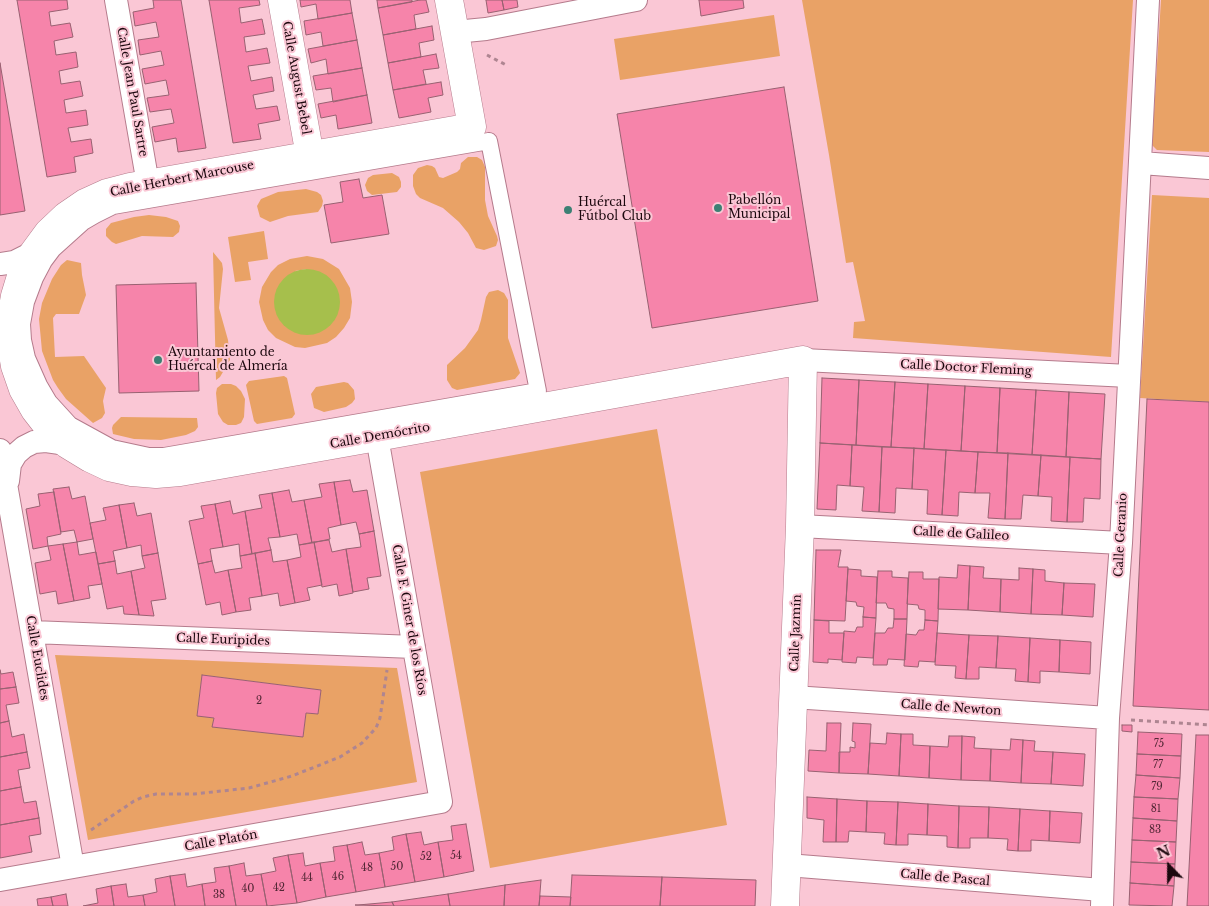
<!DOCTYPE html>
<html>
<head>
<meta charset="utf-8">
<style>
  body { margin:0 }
  #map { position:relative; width:1209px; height:906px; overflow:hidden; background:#fac7d5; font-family:"Libre Baskerville",serif }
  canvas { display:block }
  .north { position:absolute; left:1144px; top:841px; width:50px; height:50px; -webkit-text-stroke:4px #fac7d5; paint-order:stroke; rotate:338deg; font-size:14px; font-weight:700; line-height:20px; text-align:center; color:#1c080e }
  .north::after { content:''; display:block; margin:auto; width:18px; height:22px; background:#1c080e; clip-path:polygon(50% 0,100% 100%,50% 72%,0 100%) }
</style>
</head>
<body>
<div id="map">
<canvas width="1209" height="906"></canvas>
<div class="north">N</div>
</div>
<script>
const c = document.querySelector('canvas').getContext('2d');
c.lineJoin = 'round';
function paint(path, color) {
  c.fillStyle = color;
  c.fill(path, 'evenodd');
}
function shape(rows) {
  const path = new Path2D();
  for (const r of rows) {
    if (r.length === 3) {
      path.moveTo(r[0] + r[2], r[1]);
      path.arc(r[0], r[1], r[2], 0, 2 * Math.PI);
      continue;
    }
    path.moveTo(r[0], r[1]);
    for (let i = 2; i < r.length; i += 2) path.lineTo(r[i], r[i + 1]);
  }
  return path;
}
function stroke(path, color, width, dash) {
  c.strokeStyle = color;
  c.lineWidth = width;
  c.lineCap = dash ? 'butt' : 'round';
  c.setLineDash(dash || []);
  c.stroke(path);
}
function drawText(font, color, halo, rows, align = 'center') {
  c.font = font + ' "Libre Baskerville",serif';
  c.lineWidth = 4;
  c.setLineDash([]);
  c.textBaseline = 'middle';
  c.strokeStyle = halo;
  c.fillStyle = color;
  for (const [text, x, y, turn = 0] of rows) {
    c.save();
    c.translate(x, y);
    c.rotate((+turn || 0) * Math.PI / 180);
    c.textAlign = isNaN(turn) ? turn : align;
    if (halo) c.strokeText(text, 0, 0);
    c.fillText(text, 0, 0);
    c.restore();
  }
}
paint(shape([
  [802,0,1133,0,1111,357,853,338,854,322,865,321,853,262,846,263,829,155],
  [1161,0,1209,0,1209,152,1157,150,1152,145],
  [774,15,780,56,620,80,614,39],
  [468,157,477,157,482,160,485,167,485,200,488,216,497,236,498,240,496,246,484,250,476,248,468,233,459,222,443,208,420,198,416,194,413,186,413,175,418,168,427,165,432,166,435,168,439,177,443,178,457,172,460,169,461,163],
  [392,173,399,177,401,182,401,187,397,192,372,195,367,191,365,185,368,178,373,175],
  [306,189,317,192,321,195,323,201,322,206,318,212,288,216,270,222,260,217,257,206,261,199,278,192],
  [1152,195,1209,198,1209,402,1140,398],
  [149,215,166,217,178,221,180,226,179,232,173,237,142,236,116,244,112,242,106,236,106,229,111,223,134,217],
  [264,231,268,259,248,262,251,280,235,282,228,237],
  [213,252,222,263,223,269,219,308,228,340,230,360,220,377,216,380],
  [307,256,323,259,339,269,350,288,352,302,350,318,344,328,336,337,327,343,305,348,295,347,276,338,268,330,263,320,259,302,262,287,271,272,278,265,290,259],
  [307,269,337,289,339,307,295,271],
  [67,260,81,263,82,275,86,295,79,314,56,314,53,318,55,357,84,356,106,388,103,401,105,413,102,418,93,423,66,399,58,388,53,380,42,351,39,319,42,303,52,279,61,265],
  [498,290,504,293,508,300,508,338,520,373,515,379,457,390,452,388,447,380,447,365,465,348,478,330,481,320,486,297,489,292],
  [284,376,287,378,295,414,292,418,257,424,254,421,246,385,249,381],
  [344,382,348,383,354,390,355,399,352,403,346,407,324,412,314,408,311,394,316,387],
  [222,384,231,384,236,386,241,391,245,399,244,417,241,423,236,425,228,425,223,422,218,414,216,393,217,388],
  [121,417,197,418,198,427,195,431,186,435,161,440,134,439,113,434,112,428,113,425],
  [657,429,727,825,490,868,420,472],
  [55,655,397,668,417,782,88,840],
  [202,675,321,690,318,714,306,713,303,737,213,727,214,718,197,715]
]), '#e9a266');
paint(shape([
  [307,302,33]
]), '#a6bf4c');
const building = shape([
  [17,0,67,0,68,9,49,12,51,26,70,23,73,37,54,41,56,55,76,52,78,67,59,71,61,84,80,81,83,96,64,100,66,113,86,110,88,125,68,128,71,142,91,139,93,153,74,157,76,172,47,177,17,0],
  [153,0,181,0,206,148,178,152,176,138,155,142,152,127,174,123,171,109,150,112,147,98,169,95,166,80,145,84,142,69,164,65,161,51,140,55,138,40,159,37,156,22,135,26,133,12,154,8,153,0],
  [209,0,259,0,260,5,239,8,241,23,262,19,265,34,244,37,246,52,267,48,270,63,248,66,251,81,272,77,274,91,253,95,256,109,277,106,280,120,258,124,261,139,233,143,209,0],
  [300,0,350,0,352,13,318,19,316,4,301,7,300,0],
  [377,0,412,0,412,2,378,8,377,0],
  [420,0,426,0,429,12,414,15,416,29,383,35,378,8,420,0],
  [486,0,502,0,504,10,488,13,486,0],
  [502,0,517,0,518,7,504,10,502,0],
  [699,0,743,0,744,8,701,16,699,0],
  [352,13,357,40,323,46,321,32,306,35,304,21,352,13],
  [432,26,434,40,419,43,421,57,388,63,383,35,432,26],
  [357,40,362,68,328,74,326,59,311,63,308,49,357,40],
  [436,54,439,68,423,70,426,84,393,90,388,63,436,54],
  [0,63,25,211,0,215,0,63],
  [362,68,367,95,333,102,331,88,316,90,313,76,362,68],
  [441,82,443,95,428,98,431,112,399,118,393,90,441,82],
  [784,87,818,301,652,328,617,114,784,87],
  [367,95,372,123,338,129,336,115,321,118,318,104,367,95],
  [359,179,363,198,382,195,389,234,331,243,324,205,343,202,340,182,359,179],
  [196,283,199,391,119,393,116,285,196,283],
  [822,378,859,380,856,445,820,443,822,378],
  [859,380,895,382,891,447,856,445,859,380],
  [895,382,928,384,924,449,891,447,895,382],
  [928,384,965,386,961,451,924,449,928,384],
  [965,386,1000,388,997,453,961,451,965,386],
  [1000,388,1036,390,1032,455,997,453,1000,388],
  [1036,390,1069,392,1066,457,1032,455,1036,390],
  [1069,392,1105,394,1101,459,1066,457,1069,392],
  [1147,399,1209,402,1209,710,1133,706,1147,399],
  [820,443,852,445,850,486,837,485,836,510,817,509,820,443],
  [852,445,882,447,879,512,862,511,864,487,850,486,852,445],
  [882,447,914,448,912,489,896,488,895,513,879,512,882,447],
  [914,448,946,450,942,515,927,514,928,490,912,489,914,448],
  [946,450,978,452,975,493,959,492,958,516,942,515,946,450],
  [978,452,1008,453,1005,519,988,518,990,493,975,493,978,452],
  [1008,453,1041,455,1038,496,1023,495,1021,519,1005,519,1008,453],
  [1041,455,1070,457,1067,522,1051,521,1052,497,1038,496,1041,455],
  [1070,457,1101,459,1100,499,1084,498,1083,522,1067,522,1070,457],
  [350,480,353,492,367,490,374,531,359,534,356,522,341,525,334,482,350,480],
  [334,482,341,525,328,528,330,539,312,543,304,500,322,497,319,484,334,482],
  [69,487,72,499,85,496,93,539,77,542,74,530,61,532,53,489,69,487],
  [289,490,292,502,304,500,312,543,299,545,297,534,280,537,272,493,289,490],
  [54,492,61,534,47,537,48,546,33,549,26,509,40,506,38,494,54,492],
  [272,493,280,537,268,538,271,550,252,554,245,511,262,508,259,495,272,493],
  [230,501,233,514,245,511,252,554,240,556,239,544,223,547,215,504,230,501],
  [134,503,137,516,151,513,158,553,142,556,141,545,127,548,119,505,134,503],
  [215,504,223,547,210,549,212,561,198,564,189,521,204,518,201,506,215,504],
  [119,505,127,548,113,551,115,561,98,564,90,523,106,520,103,508,119,505],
  [374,531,381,576,367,578,369,589,353,592,346,549,361,547,359,534,374,531],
  [329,540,332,552,346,549,353,593,339,596,337,584,322,587,314,542,329,540],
  [77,542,79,555,96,552,102,584,88,586,90,598,74,601,63,544,77,542],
  [314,542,322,585,307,588,310,600,295,603,287,560,301,557,299,545,314,542],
  [63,544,74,601,58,604,56,591,40,594,35,563,51,560,48,546,63,544],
  [271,550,273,562,287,560,295,603,280,606,278,593,262,596,255,553,271,550],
  [816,550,841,550,838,567,848,567,845,621,814,620,816,550],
  [158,553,166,599,151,601,154,616,139,615,131,571,145,568,142,556,158,553],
  [255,553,262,596,249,598,251,610,236,612,228,570,242,568,240,556,255,553],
  [115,561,117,574,131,571,139,615,124,614,123,606,107,609,98,564,115,561],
  [212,561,215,573,228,570,236,612,222,615,220,602,206,605,198,564,212,561],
  [958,565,970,566,968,610,938,609,939,577,957,578,958,565],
  [970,566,984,567,983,578,1001,579,1000,612,968,610,970,566],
  [1019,568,1033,569,1031,614,1000,612,1001,579,1019,580,1019,568],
  [848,569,861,570,861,576,877,577,876,618,863,617,864,607,857,606,856,602,846,601,848,569],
  [1033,569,1045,570,1045,581,1064,583,1062,615,1031,614,1033,569],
  [878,571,892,571,892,577,908,578,907,619,894,619,894,609,888,608,886,603,876,603,878,571],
  [909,572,923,572,923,579,939,579,938,621,925,620,925,610,919,609,918,605,907,604,909,572],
  [1064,583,1095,584,1093,617,1062,615,1064,583],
  [863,617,876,618,873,658,857,657,856,663,842,662,844,631,855,632,857,627,863,627,863,617],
  [894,619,907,619,905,660,888,659,887,665,873,665,875,633,885,633,888,628,893,628,894,619],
  [814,620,829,621,829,633,844,633,842,660,828,659,828,663,813,662,814,620],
  [925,620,938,621,935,662,919,661,918,667,904,666,906,634,916,635,919,630,924,630,925,620],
  [937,633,969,635,966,679,955,678,956,666,935,665,937,633],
  [969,635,998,636,996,668,979,667,979,679,966,679,969,635],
  [998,636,1030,638,1028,682,1015,681,1016,669,996,668,998,636],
  [1030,638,1060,640,1059,672,1040,671,1040,683,1028,682,1030,638],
  [1060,640,1091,642,1090,674,1059,672,1060,640],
  [0,670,1,674,13,672,16,687,0,689,0,670],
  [202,675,321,690,318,714,306,713,303,737,212,727,214,718,197,716,202,675],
  [16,687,19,703,6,705,9,721,0,723,0,689,16,687],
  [9,721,12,737,24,734,27,752,0,757,0,723,9,721],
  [827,723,841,723,839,773,808,771,809,750,826,751,827,723],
  [853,723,871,724,868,774,839,773,839,752,850,752,850,747,855,748,855,742,852,741,853,723],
  [1122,725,1132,725,1132,732,1122,731,1122,725],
  [1138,732,1182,734,1181,756,1137,754,1138,732],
  [887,733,901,734,899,776,868,774,870,743,886,744,887,733],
  [901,734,913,734,913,745,930,746,929,778,899,776,901,734],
  [1196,735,1209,735,1209,906,1187,906,1196,735],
  [949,736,962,736,961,780,929,778,930,746,948,747,949,736],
  [962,736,975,737,974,748,991,749,990,781,961,780,962,736],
  [1011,739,1023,740,1021,783,990,781,991,749,1010,750,1011,739],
  [1023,740,1035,741,1034,751,1053,752,1051,784,1021,783,1023,740],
  [27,752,30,768,18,770,21,787,0,791,0,757,27,752],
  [1053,752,1085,754,1083,786,1051,784,1053,752],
  [1137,754,1181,756,1180,778,1136,775,1137,754],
  [1136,775,1180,778,1178,799,1134,797,1136,775],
  [21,787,24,803,36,801,39,818,0,825,0,791,21,787],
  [807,797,837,799,836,842,823,842,824,820,807,818,807,797],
  [1134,797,1178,799,1177,821,1133,818,1134,797],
  [837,799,867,801,866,832,849,831,848,842,836,842,837,799],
  [867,801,898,802,896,845,884,844,885,833,866,832,867,801],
  [898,802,928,804,927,835,908,834,908,845,896,845,898,802],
  [928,804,959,806,958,848,947,847,947,836,927,835,928,804],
  [959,806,989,807,988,838,970,838,970,848,958,848,959,806],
  [989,807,1020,809,1018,851,1007,850,1008,839,988,838,989,807],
  [1020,809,1050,811,1049,841,1031,840,1031,851,1018,851,1020,809],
  [1050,811,1082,813,1080,843,1049,841,1050,811],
  [39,818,41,834,29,836,32,852,0,858,0,825,39,818],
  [1133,818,1177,821,1176,842,1132,840,1133,818],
  [466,824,474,871,444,877,438,842,453,840,451,826,466,824],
  [421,832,424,845,438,842,444,877,415,882,406,834,421,832],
  [406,834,415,882,385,887,379,853,394,850,392,837,406,834],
  [1132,840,1176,842,1175,864,1131,862,1132,840],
  [362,842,365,855,379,853,385,887,356,892,347,845,362,842],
  [347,845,356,892,326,897,320,863,335,861,333,847,347,845],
  [303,853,305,866,320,863,326,897,297,903,288,855,303,853],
  [288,855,297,903,267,906,261,874,276,871,273,858,288,855],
  [1131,862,1175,864,1174,886,1130,883,1131,862],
  [244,863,246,876,261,874,267,906,236,906,229,866,244,863],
  [229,866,236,906,205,906,202,884,216,882,214,868,229,866],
  [185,874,187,887,202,884,205,906,175,906,170,876,185,874],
  [572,875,662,877,660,906,570,906,572,875],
  [170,876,175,906,145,906,143,895,157,892,155,879,170,876],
  [662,877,756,880,755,906,660,906,662,877],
  [541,880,539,906,504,906,505,885,541,880],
  [1130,883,1174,886,1172,906,1129,905,1130,883],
  [126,884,128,897,143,895,145,906,114,906,111,886,126,884],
  [505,885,504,906,450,906,448,894,505,885],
  [111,886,114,906,83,906,98,903,96,889,111,886],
  [66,894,68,906,53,906,51,897,66,894],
  [448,894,450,906,394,906,392,902,448,894],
  [540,896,571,897,570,906,539,906,540,896],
  [51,897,53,906,38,906,37,899,51,897],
  [392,902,394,906,355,905,358,905,392,902]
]);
paint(building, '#f684aa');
stroke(building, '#986171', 1);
const pedestrian = shape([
  [489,141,538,391,164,456,149,456,112,448,70,425,49,402,39,385,27,358,23,340,22,324,26,302,35,278,44,261,53,249,83,222,95,215,113,206,489,141]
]);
const minor = shape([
  [116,0,148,184],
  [455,32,486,29,636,0],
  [1141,163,1209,168],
  [0,264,14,262,34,252],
  [803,360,1129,376],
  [0,450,73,867],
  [8,481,10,464,16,454,24,447,34,442,46,441,67,444],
  [800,526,1121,543],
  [32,632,414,647],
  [793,697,1108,718],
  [787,865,1102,890],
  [0,880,441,802,377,437],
  [1102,906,1108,718,1121,543,1148,0]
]);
const tertiary = shape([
  [282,0,310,156],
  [449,0,472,127,130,187,107,193,85,203,66,216,48,233,34,252,22,273,15,296,11,319,13,354,15,366,23,389,35,410,49,428,67,444,90,458,109,467,132,472,156,474,180,472,377,437,803,360,800,526,785,906]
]);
stroke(pedestrian, '#b57b8c', 18);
stroke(minor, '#b57b8c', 24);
stroke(tertiary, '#b57b8c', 29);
stroke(shape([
  [487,55,508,66],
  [1131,720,1209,725],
  [91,830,134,801,143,797,156,794,194,794,249,788,292,776,340,757,362,743,376,728,380,718,387,670]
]), '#ae8591', 3, [4, 4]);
stroke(pedestrian, '#fff', 16);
stroke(minor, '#fff', 22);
stroke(tertiary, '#fff', 28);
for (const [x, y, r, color] of [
  [718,208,5,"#3c8074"],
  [568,210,5,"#3c8074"],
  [158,360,5,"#3c8074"]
]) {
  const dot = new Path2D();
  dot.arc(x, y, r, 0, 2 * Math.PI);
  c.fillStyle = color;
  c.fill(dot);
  stroke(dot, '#fac7d5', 2);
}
drawText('10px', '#522735', null, [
  ["2",259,701],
  ["75",1159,744],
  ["77",1158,765],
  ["79",1157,787],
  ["81",1156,809],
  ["83",1155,830],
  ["54",456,856],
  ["52",426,857],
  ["50",397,867],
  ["48",367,868],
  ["46",338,877],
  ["44",307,878],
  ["42",279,888],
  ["40",248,889],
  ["38",219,895]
]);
drawText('12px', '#1c080e', '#fac7d5', [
  ["Calle August Bebel",296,78,80],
  ["Calle Jean Paul Sartre",132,92,80],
  ["Calle Herbert Marcouse",182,179,-11],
  ["Calle Doctor Fleming",966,368,3],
  ["Calle Demócrito",380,436,-10],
  ["Calle de Galileo",961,534,3],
  ["Calle Geranio",1121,535,-87],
  ["Calle F. Giner de los Ríos",409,620,80],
  ["Calle Jazmín",796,633,-88],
  ["Calle Euripides",223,640,2],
  ["Calle Euclides",37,658,80],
  ["Calle de Newton",951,708,4],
  ["Calle Platón",221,841,-10],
  ["Calle de Pascal",945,878,5]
]);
drawText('12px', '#1c080e', '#fac7d5', [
  ["Pabellón",728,201],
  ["Municipal",728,215],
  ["Huércal",578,203],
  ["Fútbol Club",578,217],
  ["Ayuntamiento de",168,353],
  ["Huércal de Almería",168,367]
], 'left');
</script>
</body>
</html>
